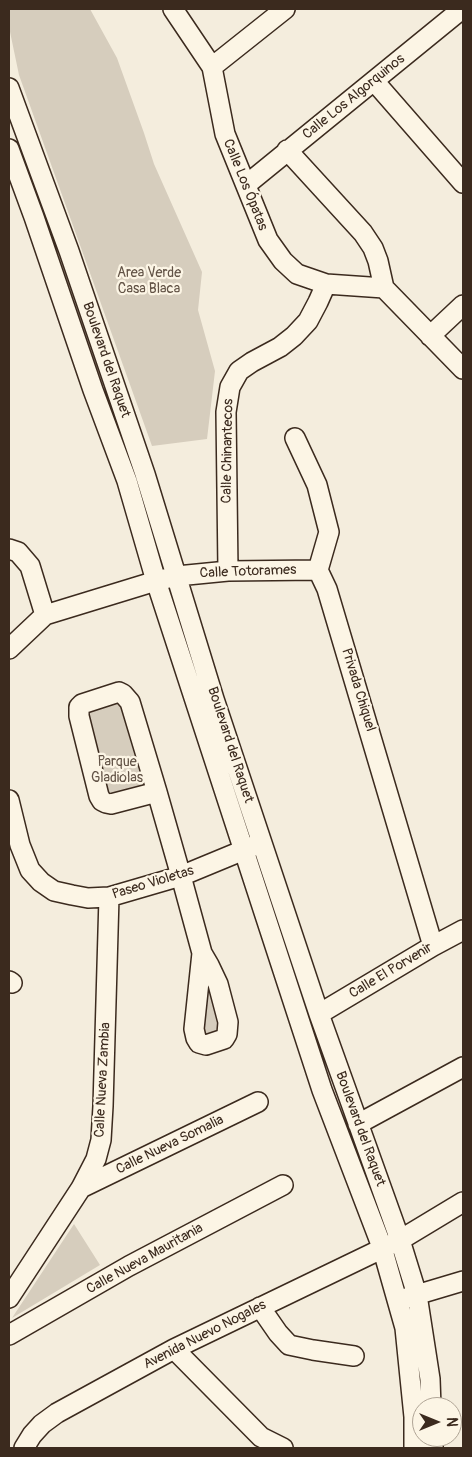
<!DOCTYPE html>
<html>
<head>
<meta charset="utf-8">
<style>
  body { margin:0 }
  #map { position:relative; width:472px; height:1457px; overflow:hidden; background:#f4eddd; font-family:Pangolin,sans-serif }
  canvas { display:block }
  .frame { position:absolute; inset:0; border:10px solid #3b2a1e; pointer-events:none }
  .north { position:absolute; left:412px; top:1397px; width:50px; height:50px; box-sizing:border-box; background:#fcf5e5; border:1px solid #afa495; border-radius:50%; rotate:90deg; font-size:14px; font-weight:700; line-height:20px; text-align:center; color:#3b2a1e }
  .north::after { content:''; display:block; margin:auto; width:18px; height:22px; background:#3b2a1e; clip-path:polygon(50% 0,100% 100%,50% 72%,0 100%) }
</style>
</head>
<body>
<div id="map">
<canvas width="472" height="1457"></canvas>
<div class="frame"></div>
<div class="north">N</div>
</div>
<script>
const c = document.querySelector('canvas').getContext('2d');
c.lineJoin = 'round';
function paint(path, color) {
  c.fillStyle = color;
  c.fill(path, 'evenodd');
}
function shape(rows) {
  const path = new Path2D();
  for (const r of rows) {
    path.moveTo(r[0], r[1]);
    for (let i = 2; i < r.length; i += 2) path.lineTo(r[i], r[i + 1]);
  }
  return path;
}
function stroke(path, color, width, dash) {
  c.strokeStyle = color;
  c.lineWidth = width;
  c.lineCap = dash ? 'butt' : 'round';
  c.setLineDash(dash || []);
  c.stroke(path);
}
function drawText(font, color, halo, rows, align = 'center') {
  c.font = font + ' Pangolin,sans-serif';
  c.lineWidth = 4.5;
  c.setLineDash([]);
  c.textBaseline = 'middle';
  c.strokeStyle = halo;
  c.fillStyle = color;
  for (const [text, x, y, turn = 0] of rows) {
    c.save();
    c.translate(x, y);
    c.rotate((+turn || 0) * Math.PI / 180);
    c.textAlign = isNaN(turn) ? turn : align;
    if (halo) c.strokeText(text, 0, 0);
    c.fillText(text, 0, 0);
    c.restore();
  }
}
paint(shape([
  [9,9,90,9,117,58,144,133,154,164,202,272,198,310,215,371,207,439,152,446,19,75,9,27],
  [119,701,143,785,113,798,98,788,84,709],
  [210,972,222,1029,209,1035,200,1031],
  [74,1224,100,1265,12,1318]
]), '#d6cdbd');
const minor = shape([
  [173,9,212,67,225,134,268,240,283,261,297,274,326,284,384,288],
  [212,67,285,9],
  [374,81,463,183],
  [9,88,69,251,145,474,214,699,319,1014,400,1240,417,1295,430,1379,431,1407],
  [9,149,34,217,93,390,127,481,156,581,322,1090,382,1247,405,1328,414,1417,414,1448],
  [287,150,363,233,373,248,378,261,384,288,463,369],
  [246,185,462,9],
  [430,336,463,305],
  [295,438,317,485,329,532,318,570,327,589,433,946],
  [9,549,18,552,30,566,45,615],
  [228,571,226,412,230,387,239,371,252,362,280,347,294,336,308,321,318,302,326,284],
  [9,649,45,615,156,581,177,576,228,571,318,570],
  [157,792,111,804,106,803,102,801,99,796,79,716,79,707,82,704,119,692,123,694,130,702,157,792,181,876,202,953,194,1029,196,1038,199,1043,206,1045,224,1039,227,1034,228,1022,218,984,209,965,202,953],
  [9,800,20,845,30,870,41,882,54,891,72,895,88,898,109,897,181,876,256,845],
  [9,981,12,983],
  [319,1014,433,946,463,930],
  [358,1124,463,1067],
  [81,1188,258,1102],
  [9,1298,81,1188,96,1159,101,1140,103,1106,109,897],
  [406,1298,463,1281],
  [260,1307,278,1333,289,1345,313,1350,354,1356],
  [9,1335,129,1266,283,1185],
  [174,1349,261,1437,283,1448],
  [433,1437,433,1448],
  [24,1448,32,1435,42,1424,57,1413,174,1349,400,1240,463,1202]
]);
stroke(minor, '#3b2a1e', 22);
stroke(minor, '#fcf5e5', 19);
drawText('14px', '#3b2a1e', '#fcf5e5', [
  ["Calle Los Algorquinos",354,97,-39],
  ["Calle Los Ópatas",245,185,68],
  ["Boulevard del Raquet",106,360,71],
  ["Calle Chinantecos",228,451,-89],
  ["Calle Totorames",248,572,-2],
  ["Privada Chiquel",358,690,73],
  ["Boulevard del Raquet",230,745,72],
  ["Paseo Violetas",153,883,-17],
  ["Calle El Porvenir",391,971,-31],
  ["Calle Nueva Zambia",103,1080,-87],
  ["Boulevard del Raquet",360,1129,70],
  ["Calle Nueva Somalia",170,1145,-26],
  ["Calle Nueva Mauritania",145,1259,-29],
  ["Avenida Nuevo Nogales",205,1335,-27]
]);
drawText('14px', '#625346', '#fcf5e5', [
  ["Area Verde",149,273],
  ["Casa Blaca",149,289],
  ["Parque",117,762],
  ["Gladiolas",117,778]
]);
</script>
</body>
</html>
